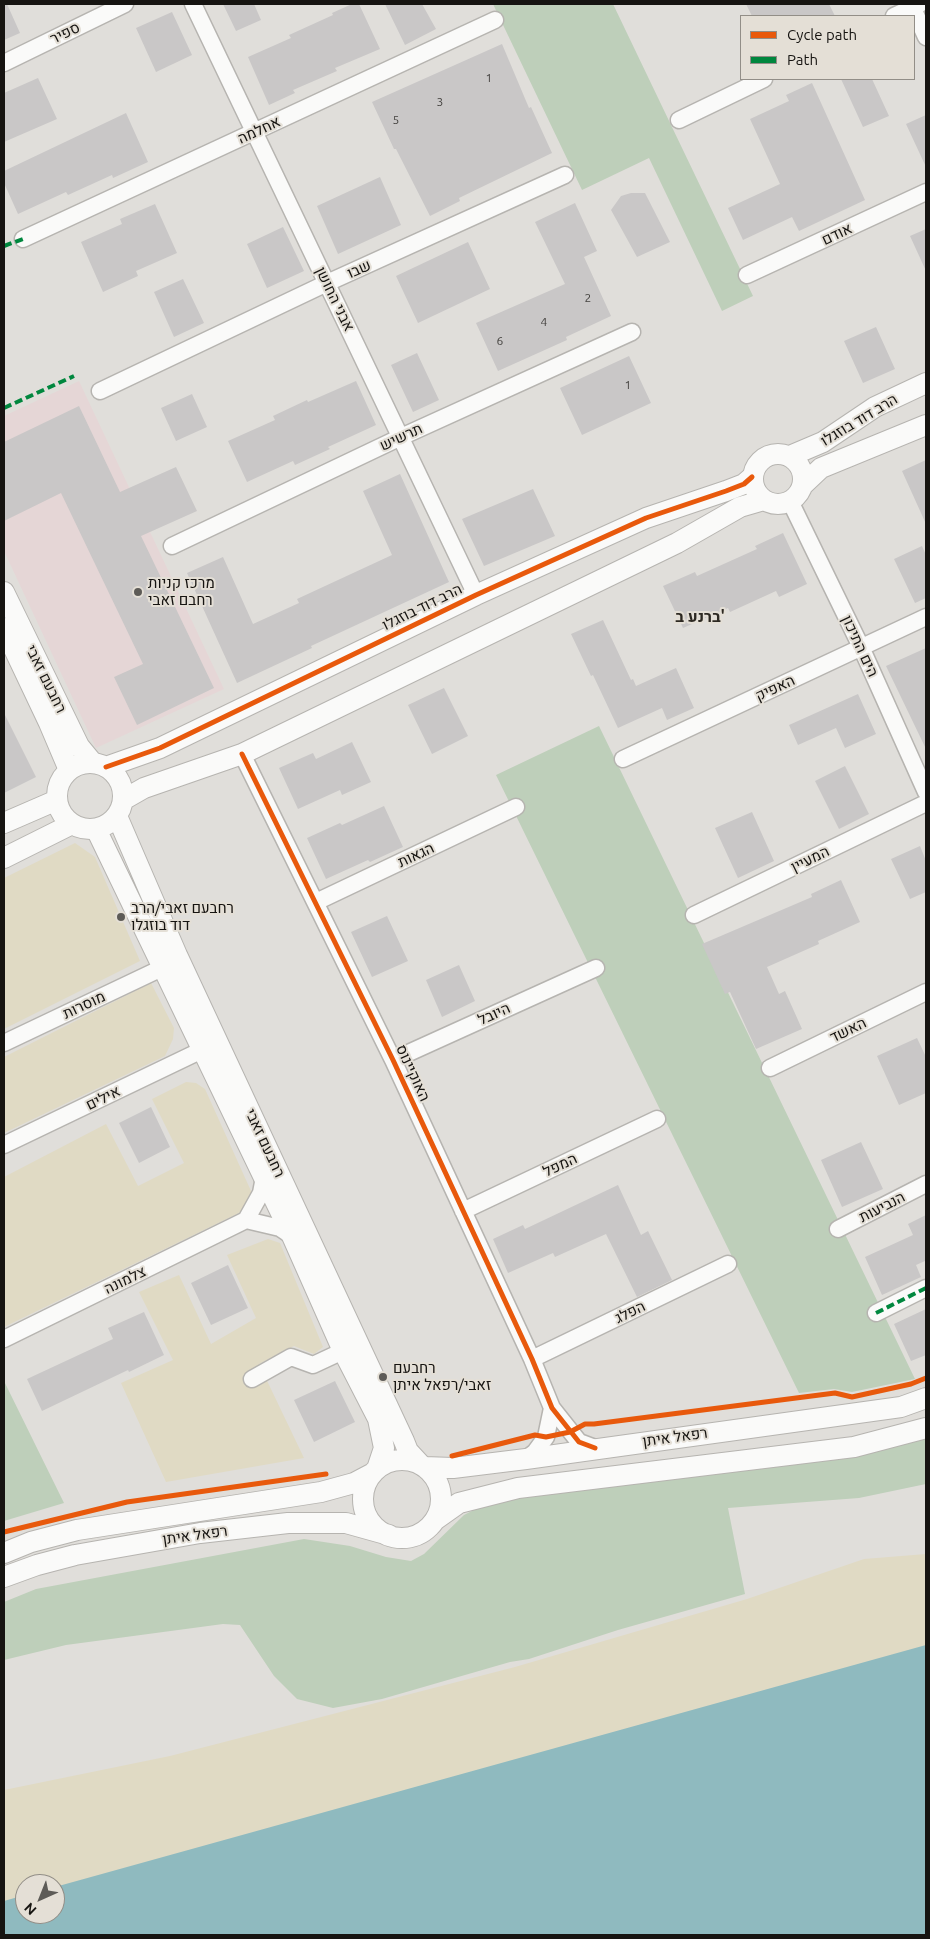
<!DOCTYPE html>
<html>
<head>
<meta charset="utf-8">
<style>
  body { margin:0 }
  #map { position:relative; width:930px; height:1939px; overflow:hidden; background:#e0deda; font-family:Ubuntu,sans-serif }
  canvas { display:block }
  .frame { position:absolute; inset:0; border:5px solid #161411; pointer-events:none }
  .legend { position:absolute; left:740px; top:15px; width:175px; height:65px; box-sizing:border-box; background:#e4dfd6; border:1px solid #928e87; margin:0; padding:6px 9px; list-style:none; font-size:15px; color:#161411 }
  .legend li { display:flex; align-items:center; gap:10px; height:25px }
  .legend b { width:25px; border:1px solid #928e87 }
  .north { position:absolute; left:15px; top:1874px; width:50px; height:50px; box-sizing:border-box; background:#e4dfd6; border:1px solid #928e87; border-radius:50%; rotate:224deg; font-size:14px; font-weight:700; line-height:20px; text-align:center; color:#161411 }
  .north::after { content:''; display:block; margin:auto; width:18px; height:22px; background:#5d5b57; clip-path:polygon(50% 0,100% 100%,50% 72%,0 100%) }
</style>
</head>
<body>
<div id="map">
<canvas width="930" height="1939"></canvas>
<div class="frame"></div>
<ul class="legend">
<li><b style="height:6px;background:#e8590c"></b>Cycle path</li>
<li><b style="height:6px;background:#00873e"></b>Path</li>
</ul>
<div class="north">N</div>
</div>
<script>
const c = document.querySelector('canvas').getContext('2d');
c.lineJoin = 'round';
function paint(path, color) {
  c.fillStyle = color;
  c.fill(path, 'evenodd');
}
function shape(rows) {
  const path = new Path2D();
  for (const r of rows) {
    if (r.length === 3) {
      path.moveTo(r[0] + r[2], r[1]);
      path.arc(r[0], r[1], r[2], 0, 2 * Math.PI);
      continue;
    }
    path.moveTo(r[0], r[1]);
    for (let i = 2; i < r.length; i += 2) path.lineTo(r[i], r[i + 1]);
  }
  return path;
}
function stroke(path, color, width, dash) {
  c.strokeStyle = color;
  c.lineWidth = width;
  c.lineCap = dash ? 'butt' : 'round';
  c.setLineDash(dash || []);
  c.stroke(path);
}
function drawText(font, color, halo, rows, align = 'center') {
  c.font = font + ' Ubuntu,Heebo,sans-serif';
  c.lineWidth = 4;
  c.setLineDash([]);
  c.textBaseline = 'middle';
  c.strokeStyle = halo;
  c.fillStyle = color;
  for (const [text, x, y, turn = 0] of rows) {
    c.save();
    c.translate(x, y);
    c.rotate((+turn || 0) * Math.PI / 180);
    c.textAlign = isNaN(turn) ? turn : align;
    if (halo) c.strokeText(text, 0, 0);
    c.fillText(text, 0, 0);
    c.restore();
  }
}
paint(shape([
  [79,381,224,689,96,748,4,551,4,416]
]), '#e5d6d6');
paint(shape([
  [493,4,613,4,753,296,722,311,649,158,582,190],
  [599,726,915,1379,852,1392,834,1389,799,1393,496,775],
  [4,1381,64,1503,4,1521],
  [926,1434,926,1484,859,1498,728,1508,745,1594,618,1630,529,1659,510,1662,382,1699,333,1708,297,1699,274,1676,240,1625,223,1624,66,1645,4,1660,4,1602,36,1589,304,1539,350,1546,386,1557,411,1561,424,1554,464,1515,495,1499]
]), '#becfba');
paint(shape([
  [75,843,95,857,140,961,4,1029,4,878],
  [151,983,174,1028,173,1039,165,1056,4,1133,4,1057],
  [186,1082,196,1083,205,1089,251,1191,252,1202,241,1212,4,1327,4,1177,106,1124,138,1186,184,1163,152,1099],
  [268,1239,280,1243,323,1347,314,1354,294,1346,259,1364,304,1458,166,1482,121,1383,173,1360,139,1292,179,1275,211,1344,256,1318,227,1255],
  [926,1554,926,1657,55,1905,55,1884,25,1884,25,1913,4,1919,4,1790,170,1756,515,1667,747,1599,864,1559]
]), '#e0dac4');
paint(shape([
  [926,1645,926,1935,4,1935,4,1901,25,1895,25,1914,55,1914,55,1887]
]), '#8fbabf');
paint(shape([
  [4,4,7,4,20,33,4,40],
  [223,4,254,4,261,20,236,31],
  [352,4,359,4,380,49,335,68,337,71,293,90,295,93,269,105,248,57,291,38,289,35,333,15,332,13],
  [385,4,422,4,436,29,405,45],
  [746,4,829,4,835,16,752,16],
  [172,12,192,55,156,72,136,28],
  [502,44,529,108,531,107,552,153,459,198,460,201,430,216,396,149,394,149,372,102],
  [38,78,57,119,4,142,4,93],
  [841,79,872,79,889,116,863,127],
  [812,83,865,200,799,231,792,217,743,240,728,208,780,184,750,119,789,101,786,95],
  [126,113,148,162,113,178,112,175,68,195,66,192,18,214,4,183,4,171],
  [926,115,926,167,906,124],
  [380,177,401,225,338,254,317,206],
  [631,193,645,193,670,242,637,257,611,210,621,196],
  [575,203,597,251,584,257,611,316,566,337,567,340,498,371,476,323,565,284,535,222],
  [155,204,177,253,136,271,138,276,103,292,81,242,122,224,120,219],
  [283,227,304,271,267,288,247,244],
  [926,229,926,271,910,236],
  [468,242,490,289,418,323,396,276],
  [183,279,204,323,174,337,154,292],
  [876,327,895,369,863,383,844,341],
  [417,353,439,400,413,412,391,365],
  [629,356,651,403,582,435,560,388],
  [356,381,376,425,328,447,330,449,295,465,293,461,247,482,228,441,275,420,273,416,307,400,308,402],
  [192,394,207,427,176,441,161,408],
  [79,406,120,492,176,467,197,511,141,536,214,688,137,725,114,677,143,664,61,493,4,521,4,442],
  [926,460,926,524,902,471],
  [400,474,449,582,311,646,312,648,237,683,187,573,223,557,253,624,299,603,297,599,392,555,363,491],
  [533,489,555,536,484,566,462,519],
  [783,533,807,584,779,597,776,591,730,612,728,608,683,628,663,586,695,572,697,576,757,549,755,546],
  [922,546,926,555,926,598,915,603,894,559],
  [603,620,631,680,633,679,636,686,676,668,694,708,667,720,662,708,618,728,593,675,591,676,571,634],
  [926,648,926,749,886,666],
  [444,688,468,736,432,754,408,705],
  [858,694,876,734,845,748,836,728,798,745,789,725],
  [4,713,36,777,4,793],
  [352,742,371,782,342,795,340,790,298,809,279,768,313,753,316,759],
  [845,766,869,814,839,829,815,781],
  [384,806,403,847,370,862,368,860,326,879,307,838,340,823,342,825],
  [752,812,774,861,738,878,715,828],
  [920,846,926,861,926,892,910,899,891,859],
  [841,880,860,922,818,941,819,944,767,967,779,994,785,991,802,1029,756,1049,730,992,725,994,702,944,812,897,811,894],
  [387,916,408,961,372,977,351,932],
  [459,965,475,1001,442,1017,426,980],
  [917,1038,926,1057,926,1093,899,1105,877,1056],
  [151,1107,170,1147,139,1163,119,1123],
  [861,1142,883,1189,842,1207,821,1160],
  [618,1185,641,1235,648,1231,672,1280,637,1297,606,1234,555,1257,553,1253,508,1273,493,1239,523,1225,525,1229],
  [926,1215,926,1264,925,1261,916,1265,921,1277,882,1295,865,1257,913,1235,908,1224],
  [228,1265,248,1308,211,1325,191,1283],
  [926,1309,926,1355,911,1361,894,1324],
  [144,1312,164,1355,129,1372,128,1370,42,1411,27,1379,113,1339,108,1328],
  [335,1381,355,1422,314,1442,294,1400]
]), '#c9c7c7');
const minor = shape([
  [193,4,476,595],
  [911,4,926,37],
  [894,16,920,4],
  [4,63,125,4],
  [679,120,764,79],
  [23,239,495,20],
  [747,275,926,192],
  [100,391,327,283,565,175],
  [790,501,861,647,926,792],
  [172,546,401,437,632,332],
  [242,754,393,1060,532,1359,552,1408,579,1442,595,1448],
  [623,759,926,617],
  [316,902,516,807],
  [694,915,926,803],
  [4,1043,164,967],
  [393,1060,596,968],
  [770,1068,926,992],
  [4,1145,202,1050],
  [463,1211,657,1119],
  [246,1220,280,1228,292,1236],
  [838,1229,926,1184],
  [876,1313,926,1288],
  [4,1339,246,1220,261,1193,264,1177],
  [532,1359,728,1264],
  [252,1379,291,1357,313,1365,343,1351],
  [526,1459,535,1452,546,1437,552,1408]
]);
const tertiary = shape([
  [778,479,25],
  [790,456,823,442,875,407,926,383],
  [803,485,821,468,926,425],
  [4,592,79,746,93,763],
  [4,628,49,723,69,770],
  [90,796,33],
  [106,767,160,748,476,595,646,518,726,491,744,484,752,477],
  [123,800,144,788,242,754,677,543,740,507,764,500],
  [117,816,177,955,404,1441,408,1451,421,1465],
  [4,823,57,800],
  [96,829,292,1236,343,1351,378,1419,384,1448,377,1469],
  [4,858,72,824],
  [402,1499,39],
  [424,1467,453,1468,526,1459,901,1407,926,1398],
  [435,1520,459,1503,518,1488,854,1447,926,1428],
  [4,1553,31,1542,77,1530,321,1492,354,1483,373,1473],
  [4,1577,37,1565,75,1555,200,1533,288,1523,346,1523,389,1535]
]);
stroke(minor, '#b6b4b0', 19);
stroke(tertiary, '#b6b4b0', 22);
stroke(minor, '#fafaf9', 16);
stroke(tertiary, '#fafaf9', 20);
stroke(shape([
  [4,246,23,239],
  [4,408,74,376],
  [876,1313,926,1288]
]), '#00873e', 4, [8, 4]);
stroke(shape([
  [242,754,393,1060,532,1359,552,1408,579,1442,595,1448],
  [106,767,160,748,476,595,646,518,726,491,744,484,752,477],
  [452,1456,535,1435,546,1437,570,1432,585,1424,594,1424,835,1393,852,1397,911,1384,926,1378],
  [4,1532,127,1502,326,1474]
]), '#e8590c', 5);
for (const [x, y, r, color] of [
  [138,592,5,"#5d5b57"],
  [121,917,5,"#5d5b57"],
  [383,1377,5,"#5d5b57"]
]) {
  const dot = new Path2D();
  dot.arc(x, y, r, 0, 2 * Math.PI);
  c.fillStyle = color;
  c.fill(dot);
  stroke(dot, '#e4dfd6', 2);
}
drawText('12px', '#43413e', null, [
  ["1",489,78],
  ["3",440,102],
  ["5",396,120],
  ["2",588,298],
  ["4",544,322],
  ["6",500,341],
  ["1",628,385]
]);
drawText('15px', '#161411', '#e4dfd6', [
  ["ספיר",65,33,-26],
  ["אחלמה",259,130,-25],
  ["אודם",837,234,-25],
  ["שבו",359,269,-24],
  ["אבני החושן",335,299,64],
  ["הרב דוד בוזגלו",859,420,-31],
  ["תרשיש",401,437,-25],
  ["הרב דוד בוזגלו",422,607,-26],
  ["הים התיכון",860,646,65],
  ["רחבעם זאבי",46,679,64],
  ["האפיק",775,688,-25],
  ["הגאות",416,855,-25],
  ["המעיין",810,859,-26],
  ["מוסרות",84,1005,-25],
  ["היובל",494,1014,-24],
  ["האשד",848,1030,-26],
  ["האוקיינוס",413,1073,65],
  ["אילים",103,1098,-26],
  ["רחבעם זאבי",265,1143,65],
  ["המפל",560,1165,-25],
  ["הנביעות",882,1207,-27],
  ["צלמונה",125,1280,-26],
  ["הפלג",630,1312,-26],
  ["רפאל איתן",675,1437,-8],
  ["רפאל איתן",195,1535,-8]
]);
drawText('15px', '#161411', '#e4dfd6', [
  ["מרכז קניות",148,583],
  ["רחבם זאבי",148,600],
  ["רחבעם זאבי/הרב",131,908],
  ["דוד בוזגלו",131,925],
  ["רחבעם",393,1368],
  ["זאבי/רפאל איתן",393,1385]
], 'left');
drawText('bold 16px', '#2d2922', '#e4dfd6', [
  ["ברנע ב'",700,617]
]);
</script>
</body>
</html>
